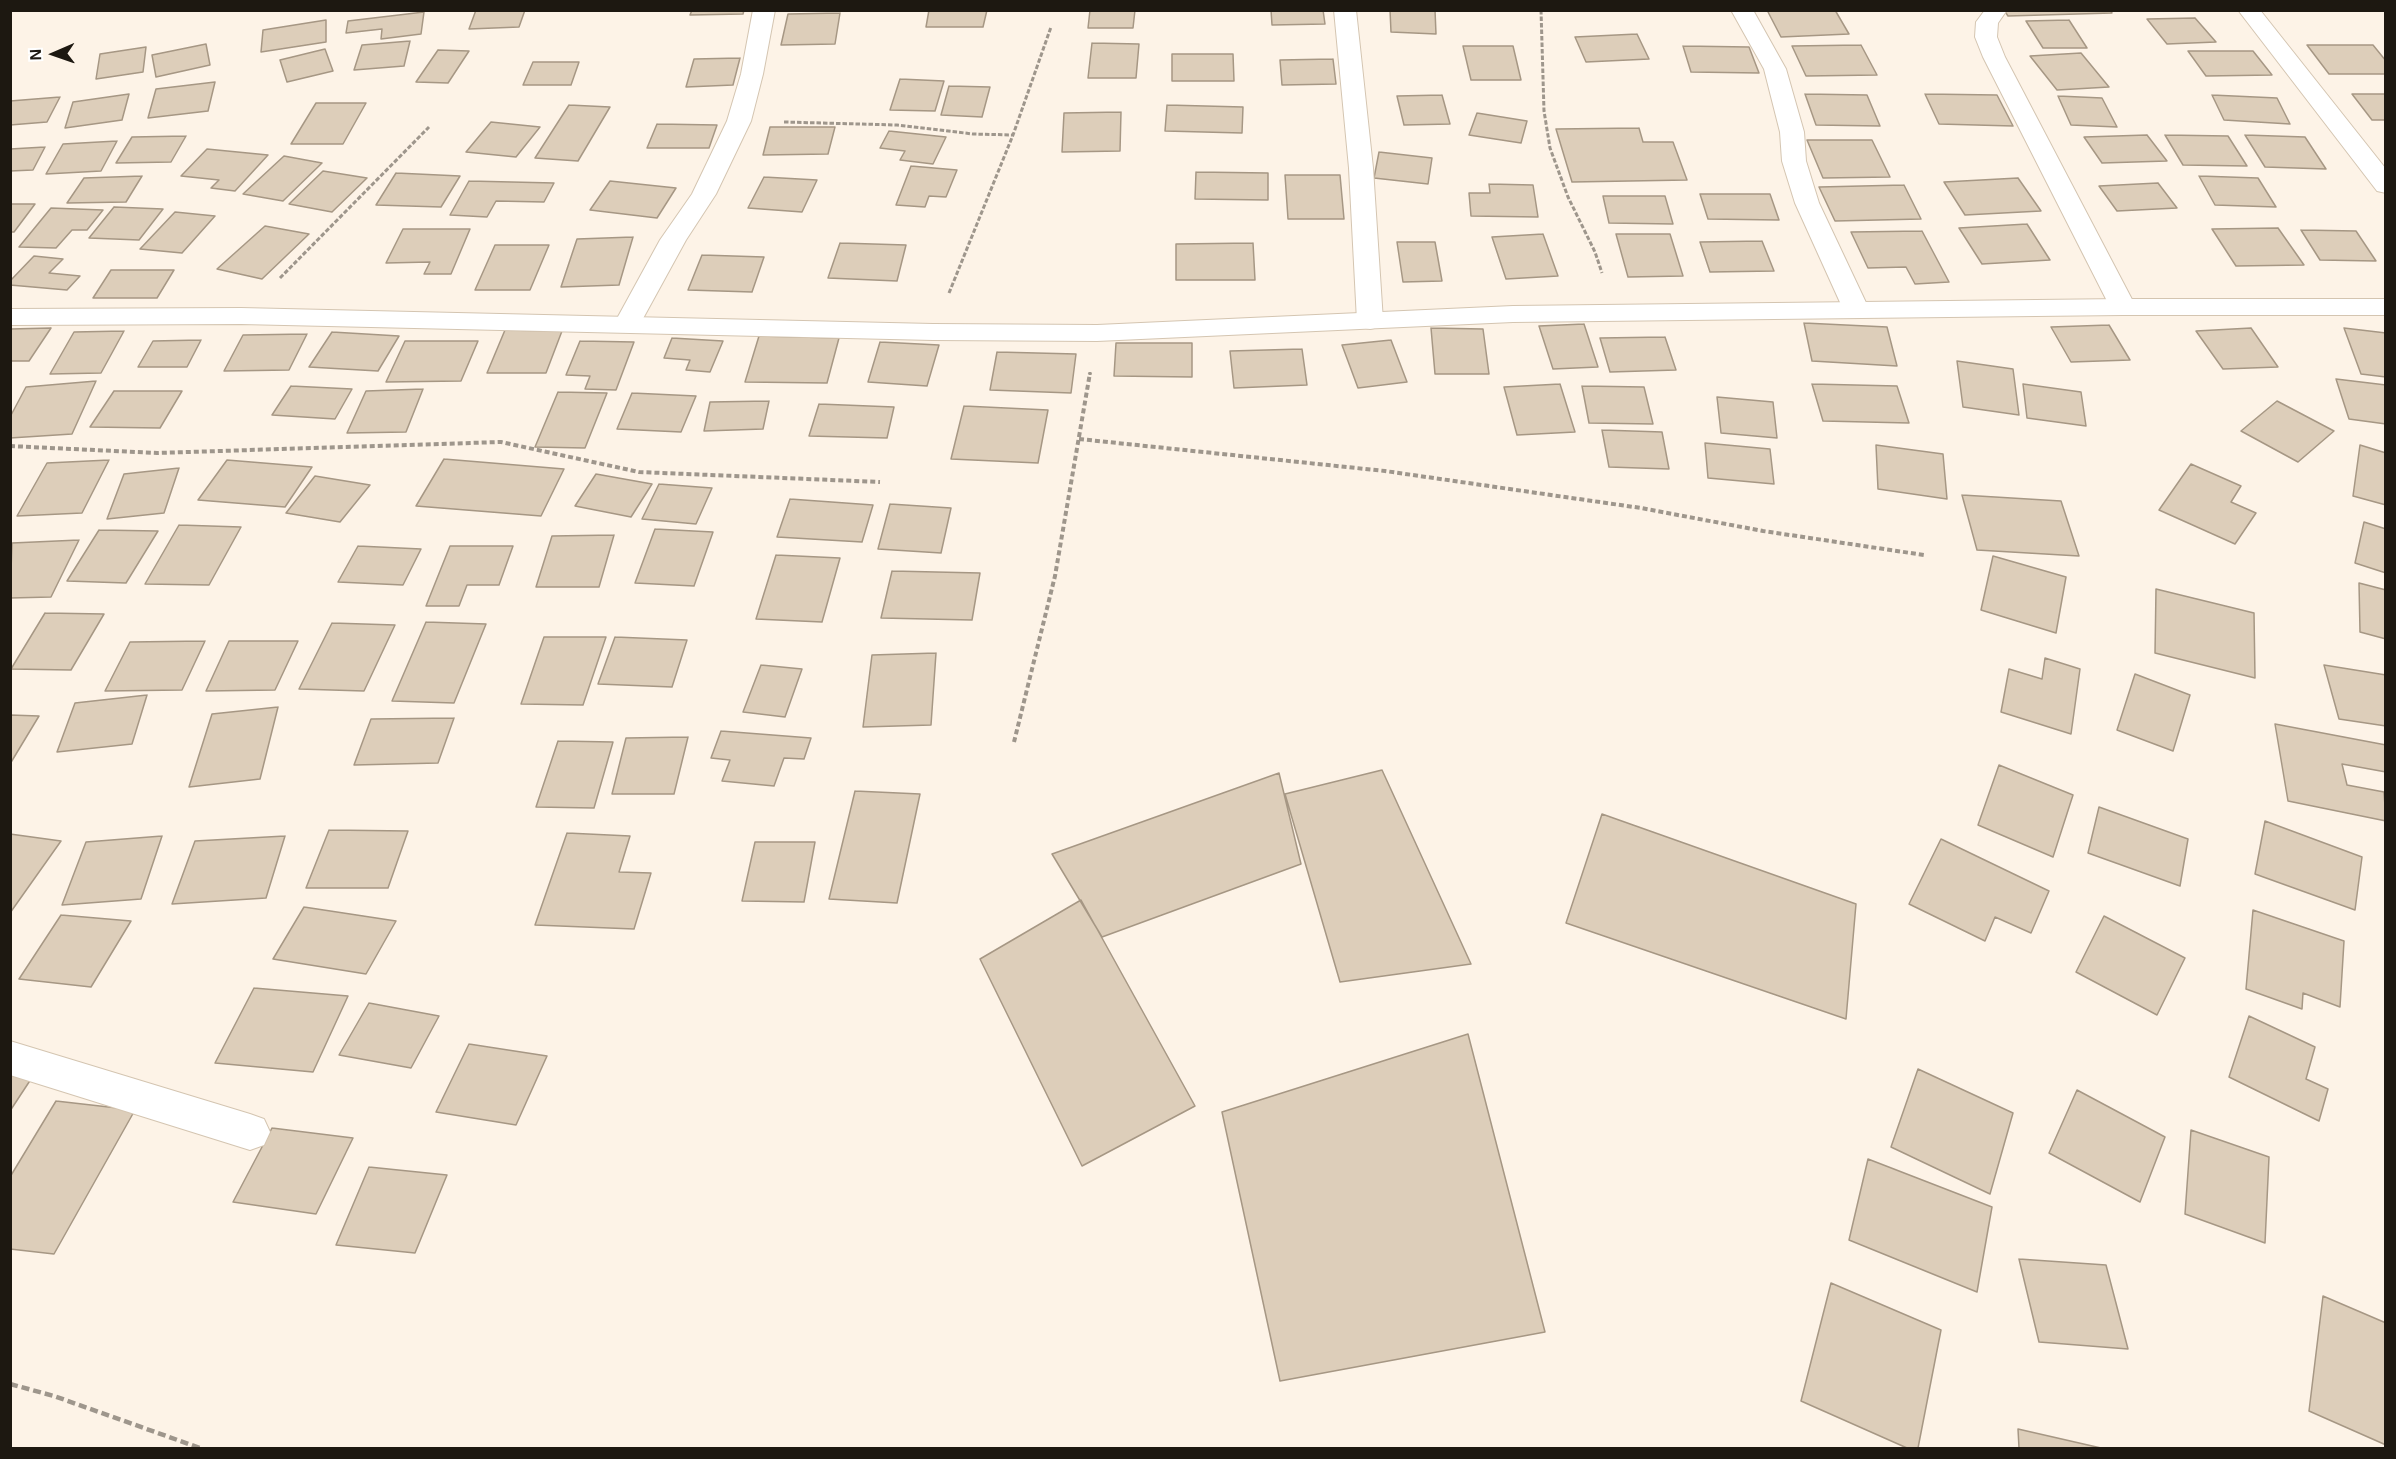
<!DOCTYPE html>
<html>
<head>
<meta charset="utf-8">
<style>
  body { margin:0 }
  #map { position:relative; width:2396px; height:1459px; overflow:hidden; background:#fdf3e7; font-family:Helvetica,sans-serif }
  canvas { display:block }
  .frame { position:absolute; inset:0; border:12px solid #1d1811; pointer-events:none }
  .north { position:absolute; left:24px; top:24px; width:60px; height:60px; -webkit-text-stroke:4px #fff; paint-order:stroke; rotate:268deg; font-size:16px; font-weight:700; line-height:24px; text-align:center; color:#1d1811 }
  .north::after { content:''; display:block; margin:auto; width:21px; height:27px; background:#1d1811; clip-path:polygon(50% 0,100% 100%,50% 72%,0 100%) }
</style>
</head>
<body>
<div id="map">
<canvas width="2396" height="1459"></canvas>
<div class="frame"></div>
<div class="north">N</div>
</div>
<script>
const c = document.querySelector('canvas').getContext('2d');
c.lineJoin = 'round';
function paint(path, color) {
  c.fillStyle = color;
  c.fill(path, 'evenodd');
}
function shape(rows) {
  const path = new Path2D();
  for (const r of rows) {
    path.moveTo(r[0], r[1]);
    for (let i = 2; i < r.length; i += 2) path.lineTo(r[i], r[i + 1]);
  }
  return path;
}
function stroke(path, color, width, dash) {
  c.strokeStyle = color;
  c.lineWidth = width;
  c.lineCap = dash ? 'butt' : 'round';
  c.setLineDash(dash || []);
  c.stroke(path);
}
const building = shape([
  [476,10,525,10,519,27,469,29,476,10],
  [692,10,744,10,743,14,690,15,692,10],
  [929,10,987,10,983,27,926,27,929,10],
  [1090,10,1135,10,1133,28,1088,28,1090,10],
  [1271,10,1323,10,1325,24,1272,25,1271,10],
  [1390,10,1435,10,1436,34,1391,32,1390,10],
  [1767,10,1835,10,1849,34,1781,37,1767,10],
  [2004,10,2110,10,2112,13,2008,16,2004,10],
  [424,12,421,34,381,39,382,29,346,33,348,21,424,12],
  [840,13,835,44,781,45,788,14,840,13],
  [2195,18,2216,42,2167,44,2147,19,2195,18],
  [326,20,326,42,261,52,263,30,326,20],
  [2069,20,2087,48,2043,48,2026,21,2069,20],
  [1637,34,1649,59,1586,62,1575,37,1637,34],
  [410,41,404,66,354,70,362,45,410,41],
  [1092,43,1139,44,1136,78,1088,78,1092,43],
  [206,44,210,65,156,77,152,55,206,44],
  [1861,45,1877,75,1806,76,1792,46,1861,45],
  [2307,45,2373,45,2386,61,2386,74,2329,74,2307,45],
  [1463,46,1513,46,1521,80,1471,80,1463,46],
  [1683,46,1749,47,1759,73,1691,72,1683,46],
  [146,47,143,72,96,79,100,54,146,47],
  [325,49,333,71,287,82,280,60,325,49],
  [438,50,469,51,448,83,416,82,438,50],
  [2188,51,2253,51,2272,75,2206,76,2188,51],
  [2081,53,2109,87,2057,90,2030,56,2081,53],
  [1172,54,1233,54,1234,81,1172,81,1172,54],
  [740,58,733,85,686,87,694,59,740,58],
  [1333,59,1336,84,1282,85,1280,60,1333,59],
  [533,62,579,62,571,85,523,85,533,62],
  [900,79,944,81,935,111,890,110,900,79],
  [215,82,208,111,148,118,156,89,215,82],
  [949,86,990,87,982,117,941,115,949,86],
  [129,94,122,120,65,128,73,102,129,94],
  [1805,94,1867,95,1880,126,1816,125,1805,94],
  [1925,94,1997,95,2013,126,1939,124,1925,94],
  [2352,94,2386,94,2386,120,2372,120,2352,94],
  [1442,95,1450,124,1404,125,1397,96,1442,95],
  [2212,95,2277,98,2290,124,2224,120,2212,95],
  [2058,96,2102,98,2117,127,2071,125,2058,96],
  [60,97,47,122,10,125,10,101,60,97],
  [316,103,366,103,343,144,291,144,316,103],
  [569,105,610,107,578,161,535,158,569,105],
  [1167,105,1243,107,1242,133,1165,131,1167,105],
  [1121,112,1120,151,1062,152,1064,113,1121,112],
  [1477,113,1527,121,1521,143,1469,135,1477,113],
  [491,122,540,127,516,157,466,152,491,122],
  [657,124,717,125,709,148,647,148,657,124],
  [770,127,835,127,828,154,763,155,770,127],
  [1639,128,1643,142,1673,142,1687,180,1572,182,1556,129,1639,128],
  [889,131,946,137,933,164,900,160,905,151,880,148,889,131],
  [2147,135,2167,161,2102,163,2084,137,2147,135],
  [2165,135,2228,136,2247,166,2183,165,2165,135],
  [2245,135,2305,137,2326,169,2265,167,2245,135],
  [186,136,171,162,116,163,132,137,186,136],
  [1807,140,1872,140,1890,177,1823,178,1807,140],
  [117,141,101,171,46,174,63,144,117,141],
  [45,147,33,170,10,171,10,149,45,147],
  [207,149,268,155,235,191,211,188,219,180,181,176,207,149],
  [1379,152,1432,158,1428,184,1374,178,1379,152],
  [284,156,322,163,283,201,243,194,284,156],
  [911,166,957,170,946,197,929,196,925,207,896,205,911,166],
  [323,171,367,178,332,212,289,204,323,171],
  [1196,172,1268,173,1268,200,1195,199,1196,172],
  [396,173,460,176,441,207,376,205,396,173],
  [1285,175,1340,175,1344,219,1288,219,1285,175],
  [142,176,126,202,67,203,84,178,142,176],
  [2199,176,2258,178,2276,207,2215,205,2199,176],
  [764,177,817,180,802,212,748,208,764,177],
  [2018,178,2041,211,1965,215,1944,182,2018,178],
  [469,181,554,183,544,202,496,201,487,217,450,215,469,181],
  [610,181,676,188,657,218,590,210,610,181],
  [2158,183,2177,208,2117,211,2099,186,2158,183],
  [1489,184,1533,185,1538,217,1471,216,1469,193,1490,193,1489,184],
  [1904,185,1921,219,1835,221,1819,187,1904,185],
  [1700,194,1770,194,1779,220,1708,219,1700,194],
  [1603,196,1665,196,1673,224,1609,223,1603,196],
  [10,204,35,204,14,232,10,232,10,204],
  [114,207,163,209,139,240,89,238,114,207],
  [51,208,103,210,87,230,72,230,56,248,19,247,51,208],
  [175,212,215,216,182,253,140,249,175,212],
  [2027,224,2050,260,1982,264,1959,228,2027,224],
  [265,226,309,234,262,279,217,269,265,226],
  [2278,228,2304,265,2236,266,2212,229,2278,228],
  [403,229,470,229,451,274,424,274,430,262,386,263,403,229],
  [2301,230,2356,231,2376,261,2320,260,2301,230],
  [1922,231,1949,282,1915,284,1906,267,1868,268,1851,232,1922,231],
  [1543,234,1558,276,1506,279,1492,237,1543,234],
  [1616,234,1670,234,1683,276,1628,277,1616,234],
  [633,237,619,285,561,287,577,239,633,237],
  [1762,241,1774,271,1710,272,1700,242,1762,241],
  [1397,242,1435,242,1442,281,1403,282,1397,242],
  [840,243,906,245,897,281,828,278,840,243],
  [1253,243,1255,280,1176,280,1176,244,1253,243],
  [495,245,549,245,530,290,475,290,495,245],
  [702,255,764,257,752,292,688,290,702,255],
  [34,256,63,259,49,273,80,276,67,290,10,285,10,281,34,256],
  [111,270,174,270,157,298,93,298,111,270],
  [1804,323,1887,327,1897,366,1812,361,1804,323],
  [1584,324,1598,367,1553,369,1539,326,1584,324],
  [2109,325,2130,360,2071,362,2051,327,2109,325],
  [51,328,29,361,10,361,10,329,51,328],
  [1431,328,1483,329,1489,374,1435,374,1431,328],
  [2251,328,2278,367,2223,369,2196,331,2251,328],
  [2344,328,2386,333,2386,377,2361,374,2344,328],
  [505,330,562,331,546,373,487,373,505,330],
  [124,331,101,373,50,374,74,332,124,331],
  [332,332,399,336,378,371,309,367,332,332],
  [307,334,289,370,224,371,243,335,307,334],
  [759,336,839,338,827,383,745,382,759,336],
  [1665,337,1676,370,1610,372,1600,338,1665,337],
  [672,338,723,341,710,372,686,370,690,360,664,358,672,338],
  [201,340,187,367,138,367,153,341,201,340],
  [1391,340,1407,382,1358,388,1342,345,1391,340],
  [405,341,478,341,461,381,386,382,405,341],
  [580,341,634,342,616,390,585,389,590,376,566,375,580,341],
  [880,342,939,345,927,386,868,382,880,342],
  [1116,343,1192,343,1192,377,1114,376,1116,343],
  [1302,349,1307,385,1234,388,1230,351,1302,349],
  [997,352,1076,354,1071,393,990,390,997,352],
  [1957,361,2013,369,2019,415,1963,407,1957,361],
  [2336,379,2386,385,2386,424,2349,419,2336,379],
  [96,381,72,434,10,438,10,417,26,387,96,381],
  [1560,384,1575,432,1517,435,1504,387,1560,384],
  [1812,384,1897,386,1909,423,1823,421,1812,384],
  [2023,384,2081,392,2086,426,2027,418,2023,384],
  [291,386,352,389,335,419,272,415,291,386],
  [1582,386,1644,387,1653,424,1589,423,1582,386],
  [423,389,406,432,347,433,366,391,423,389],
  [114,391,182,391,160,428,90,427,114,391],
  [558,392,607,393,585,448,535,447,558,392],
  [632,393,696,396,681,432,617,429,632,393],
  [1717,397,1773,402,1777,438,1721,433,1717,397],
  [769,401,763,429,704,431,710,402,769,401],
  [2277,401,2334,431,2298,462,2241,431,2277,401],
  [819,404,894,407,887,438,809,436,819,404],
  [964,406,1048,410,1038,463,951,459,964,406],
  [1602,430,1662,432,1669,469,1609,467,1602,430],
  [1705,443,1770,449,1774,484,1708,478,1705,443],
  [1876,445,1943,454,1947,499,1878,489,1876,445],
  [2360,445,2386,453,2386,505,2353,496,2360,445],
  [444,459,564,469,541,516,416,506,444,459],
  [109,460,82,513,17,516,47,463,109,460],
  [227,460,312,467,285,507,198,500,227,460],
  [2191,464,2241,486,2231,502,2256,513,2235,544,2159,510,2191,464],
  [179,468,164,513,107,519,124,474,179,468],
  [596,474,652,484,631,517,575,506,596,474],
  [315,476,370,485,340,522,286,513,315,476],
  [659,484,712,488,696,524,642,519,659,484],
  [1962,495,2061,501,2079,556,1977,550,1962,495],
  [790,499,873,505,862,542,777,537,790,499],
  [890,504,951,508,941,553,878,549,890,504],
  [2364,522,2386,529,2386,573,2355,563,2364,522],
  [179,525,241,527,209,585,145,584,179,525],
  [655,529,713,532,694,586,635,583,655,529],
  [99,530,158,531,126,583,67,581,99,530],
  [614,535,599,587,536,587,552,536,614,535],
  [79,540,51,597,10,598,12,543,79,540],
  [358,546,421,549,403,585,338,582,358,546],
  [450,546,513,546,499,585,467,585,459,606,426,606,450,546],
  [776,555,840,558,822,622,756,619,776,555],
  [1993,556,2066,577,2056,633,1981,610,1993,556],
  [892,571,980,573,972,620,881,618,892,571],
  [2359,583,2386,590,2386,639,2360,632,2359,583],
  [2156,589,2254,613,2255,678,2155,653,2156,589],
  [45,613,104,614,71,670,11,669,45,613],
  [426,622,486,624,454,703,392,701,426,622],
  [332,623,395,625,364,691,299,689,332,623],
  [544,637,606,637,583,705,521,704,544,637],
  [615,637,687,640,672,687,598,684,615,637],
  [205,641,182,690,105,691,130,642,205,641],
  [229,641,298,641,275,690,206,691,229,641],
  [936,653,931,725,863,727,872,655,936,653],
  [2045,658,2080,669,2071,734,2001,712,2009,669,2042,679,2045,658],
  [761,665,802,669,785,717,743,712,761,665],
  [2324,665,2386,675,2386,726,2339,719,2324,665],
  [2135,674,2190,695,2173,751,2117,730,2135,674],
  [147,695,132,744,57,752,75,703,147,695],
  [278,707,260,779,189,787,212,714,278,707],
  [10,715,39,716,10,764,10,715],
  [454,718,438,763,354,765,371,719,454,718],
  [2275,724,2386,745,2386,772,2342,764,2347,785,2384,792,2386,821,2288,801,2275,724],
  [721,731,811,738,804,759,784,758,774,786,722,781,730,760,711,758,721,731],
  [688,737,674,794,612,794,626,738,688,737],
  [558,741,613,742,594,808,536,807,558,741],
  [1999,765,2073,795,2053,857,1978,825,1999,765],
  [1382,770,1471,964,1340,982,1285,794,1382,770],
  [1279,773,1301,864,1102,937,1052,854,1279,773],
  [855,791,920,794,897,903,829,899,855,791],
  [2099,807,2188,839,2180,886,2088,853,2099,807],
  [1602,814,1856,904,1846,1019,1566,923,1602,814],
  [2265,821,2362,857,2355,910,2255,874,2265,821],
  [329,830,408,831,388,888,306,888,329,830],
  [567,833,630,836,619,872,651,873,634,929,535,925,567,833],
  [10,834,61,841,10,913,10,834],
  [162,836,141,899,62,905,86,842,162,836],
  [285,836,266,898,172,904,195,841,285,836],
  [1941,839,2049,891,2031,933,1995,917,1985,941,1909,904,1941,839],
  [755,842,815,842,804,902,742,901,755,842],
  [1081,900,1195,1106,1082,1166,980,959,1081,900],
  [304,907,396,921,366,974,273,959,304,907],
  [2253,910,2344,941,2340,1007,2303,993,2302,1009,2246,989,2253,910],
  [61,915,131,921,91,987,19,979,61,915],
  [2104,916,2185,958,2157,1015,2076,972,2104,916],
  [254,988,348,996,313,1072,215,1063,254,988],
  [369,1003,439,1016,411,1068,339,1055,369,1003],
  [2249,1016,2315,1047,2306,1079,2328,1089,2319,1121,2229,1077,2249,1016],
  [1468,1034,1545,1332,1280,1381,1222,1112,1468,1034],
  [469,1044,547,1056,516,1125,436,1112,469,1044],
  [1918,1069,2013,1113,1990,1194,1891,1147,1918,1069],
  [10,1073,33,1076,10,1111,10,1073],
  [2077,1090,2165,1137,2140,1202,2049,1153,2077,1090],
  [56,1101,135,1110,54,1254,10,1249,10,1177,56,1101],
  [272,1128,353,1138,316,1214,233,1202,272,1128],
  [2191,1130,2269,1157,2265,1243,2185,1214,2191,1130],
  [1868,1159,1992,1207,1977,1292,1849,1240,1868,1159],
  [369,1167,447,1175,415,1253,336,1245,369,1167],
  [2019,1259,2106,1265,2128,1349,2039,1342,2019,1259],
  [1831,1283,1941,1330,1918,1448,1907,1448,1801,1401,1831,1283],
  [2323,1296,2386,1323,2386,1445,2309,1411,2323,1296],
  [2018,1429,2101,1448,2019,1448,2018,1429]
]);
paint(building, '#ddceba');
stroke(building, '#a69784', 1.5);
const minor = shape([
  [753,10,775,10,763,74,751,121,716,194,686,240,640,324,636,330,627,332,618,330,614,324,660,240,692,194,727,121,741,74,753,10],
  [1334,10,1356,10,1373,168,1383,321,1379,327,1370,329,1361,327,1357,321,1349,168,1334,10],
  [1731,10,1753,10,1786,69,1804,132,1806,161,1819,203,1869,309,1865,315,1856,317,1847,315,1843,309,1795,203,1782,161,1780,132,1764,69,1731,10],
  [1985,10,2007,10,1998,23,1997,37,2005,57,2136,307,2132,313,2123,315,2114,313,2110,307,1983,57,1975,37,1976,22,1985,10],
  [2238,10,2260,10,2386,169,2386,193,2377,191,2238,10],
  [10,1041,250,1114,264,1119,270,1132,264,1145,250,1150,10,1075,10,1041]
]);
const tertiary = shape([
  [2123,299,2386,299,2386,315,2123,315,1513,322,1097,341,933,340,241,324,10,325,10,309,241,308,933,324,1097,325,1513,306,2123,299]
]);
stroke(minor, '#d4c5b1', 2);
stroke(tertiary, '#d4c5b1', 2);
stroke(shape([
  [1541,10,1544,111,1550,148,1568,197,1595,252,1602,273],
  [784,122,897,125,973,134,1013,135],
  [280,278,429,127],
  [949,293,1013,135,1051,27],
  [1090,375,1090,372]
]), '#9e968c', 3, [4.5, 2]);
stroke(shape([
  [1079,439,1385,471,1641,508,1763,531,1924,555],
  [10,446,157,453,501,442,639,472,880,482],
  [1014,742,1055,576,1090,373]
]), '#9e968c', 4, [5, 3]);
stroke(shape([
  [10,1384,54,1396,200,1448]
]), '#9e968c', 4.5, [8, 4]);
paint(minor, '#fff');
paint(tertiary, '#fff');
</script>
</body>
</html>
